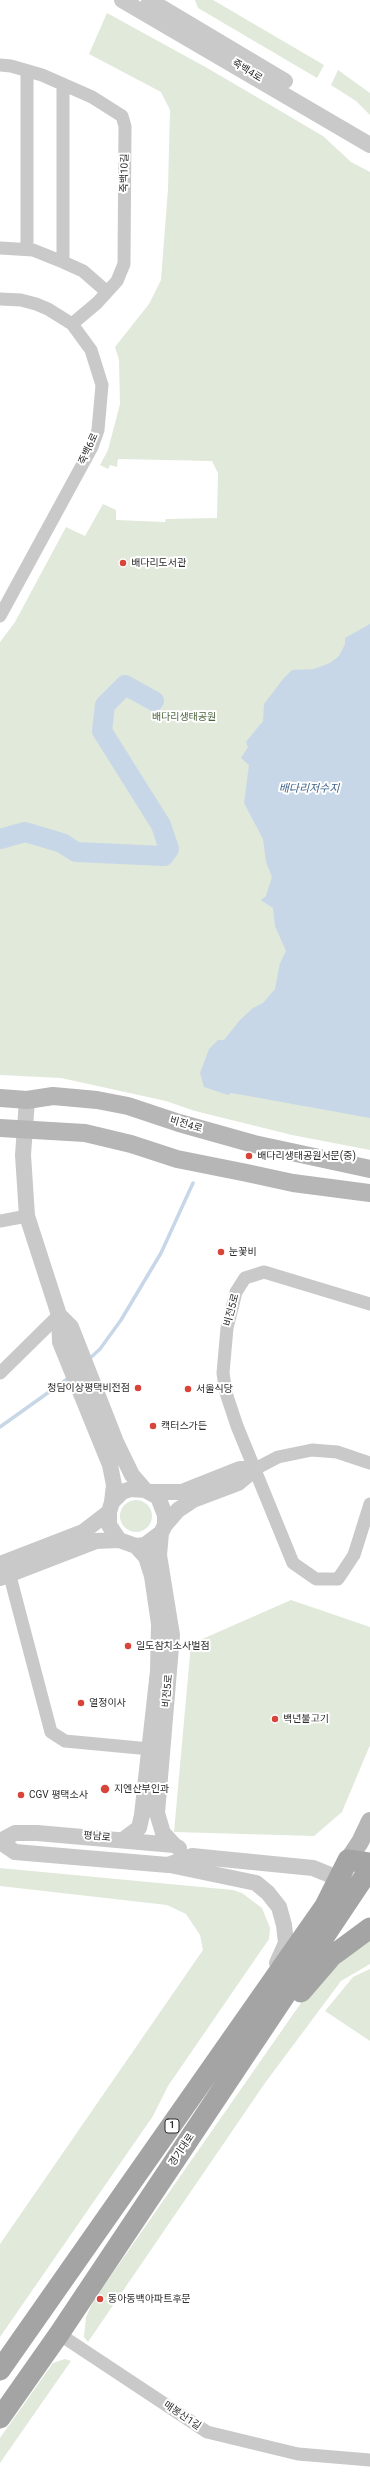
<!DOCTYPE html>
<html>
<head>
<meta charset="utf-8">
<style>
  body { margin:0 }
  canvas { display:block; background:#fff }
</style>
</head>
<body>
<canvas width="370" height="2489"></canvas>
<script>
const c = document.querySelector('canvas').getContext('2d');
c.lineJoin = 'round';
function paint(path, color) {
  c.fillStyle = color;
  c.fill(path, 'evenodd');
}
function shape(rows) {
  const path = new Path2D();
  for (const r of rows) {
    if (r.length === 3) {
      path.moveTo(r[0] + r[2], r[1]);
      path.arc(r[0], r[1], r[2], 0, 2 * Math.PI);
      continue;
    }
    path.moveTo(r[0], r[1]);
    for (let i = 2; i < r.length; i += 2) path.lineTo(r[i], r[i + 1]);
  }
  return path;
}
function stroke(path, color, width, dash) {
  c.strokeStyle = color;
  c.lineWidth = width;
  c.lineCap = dash ? 'butt' : 'round';
  c.setLineDash(dash || []);
  c.stroke(path);
}
function drawText(font, color, halo, rows, align = 'center') {
  c.font = font + ' Roboto,"Noto Sans KR",sans-serif';
  c.lineWidth = 4;
  c.setLineDash([]);
  c.textBaseline = 'middle';
  c.strokeStyle = halo;
  c.fillStyle = color;
  for (const [text, x, y, turn = 0] of rows) {
    c.save();
    c.translate(x, y);
    c.rotate((+turn || 0) * Math.PI / 180);
    c.textAlign = isNaN(turn) ? turn : align;
    if (halo) c.strokeText(text, 0, 0);
    c.fillText(text, 0, 0);
    c.restore();
  }
}
paint(shape([
  [195,0,213,0,324,65,317,78,198,8],
  [107,13,209,69,323,136,351,162,370,172,370,1150,292,1135,195,1111,166,1101,61,1078,0,1075,0,642,15,622,66,527,85,536,103,504,116,510,116,520,165,522,166,519,217,518,218,473,212,461,118,459,117,467,110,465,108,469,100,465,108,450,120,404,119,360,115,347,149,304,161,280,168,189,170,110,161,92,89,54],
  [338,70,370,93,370,115,356,101,331,85],
  [136,1516,16],
  [291,1600,370,1627,370,1745,342,1812,314,1836,174,1832,191,1644],
  [0,1868,233,1890,242,1893,262,1908,270,1928,269,1939,168,2086,153,2116,0,2337,0,2244,203,1950,200,1935,186,1914,167,1905,0,1886],
  [370,1937,370,1964,341,1981,265,2083,88,2342,84,2337,86,2317,94,2300,310,1990],
  [370,1969,370,2041,325,2011,353,1977],
  [65,2359,71,2361,0,2463,0,2438,53,2363]
]), '#e0e9da');
paint(shape([
  [370,624,370,1118,243,1095,231,1093,228,1095,204,1087,200,1073,209,1049,218,1040,224,1040,240,1020,253,1008,263,1003,275,989,280,963,286,951,275,926,273,908,261,900,266,896,272,877,266,862,263,839,244,803,249,765,241,758,248,747,246,742,263,721,264,704,283,679,292,670,314,669,330,663,339,656,345,644,345,638]
]), '#c7d7e8');
stroke(shape([
  [88,1360,100,1349,121,1320,161,1253,193,1183],
  [0,1427,70,1377]
]), '#c7d7e8', 3.5);
stroke(shape([
  [0,839,25,832,62,843,76,852,164,856,169,849,161,825,102,731,105,705,125,685,154,701]
]), '#c7d7e8', 20);
stroke(shape([
  [0,65,11,66,42,75,92,97,122,116,125,126,124,264,117,281,97,303,72,324],
  [63,84,63,262],
  [0,248,33,250,63,262,83,271,107,292],
  [27,249,27,71],
  [0,299,21,300,36,304,48,309,72,324,91,350,102,385,98,430,92,447,0,616],
  [0,1221,27,1216],
  [370,1304,264,1272,245,1278,236,1292,227,1328,223,1373,226,1393,237,1426,293,1563,316,1579,338,1579,354,1555,370,1504],
  [0,1373,59,1315],
  [255,1469,278,1457,312,1450,337,1452,370,1463],
  [7,1565,51,1732,65,1741,150,1749],
  [59,2334,207,2432,298,2454,370,2460]
]), '#c9c9c9', 13);
stroke(shape([
  [122,0,370,145],
  [149,0,285,81],
  [27,1100,23,1155,27,1216,59,1315,60,1342,110,1465,114,1485,112,1502],
  [59,1315,71,1327,116,1442,132,1475,145,1490],
  [150,1492,182,1492,240,1469,255,1469],
  [165,1525,178,1510,193,1500,238,1483,255,1469],
  [161,1533,159,1555,172,1635,157,1813,163,1833,174,1845],
  [0,1564,83,1532,109,1512],
  [0,1578,96,1541,119,1540,136,1546,145,1545,161,1533,165,1525,165,1515,158,1497,145,1490,131,1489,122,1492,112,1502,109,1512,109,1525,119,1540],
  [123,1840,139,1828,142,1815,158,1671,159,1624,152,1576,146,1557,136,1546],
  [0,1841,15,1833,37,1833,174,1845,179,1848],
  [0,1842,15,1852,168,1865,192,1856,313,1868,340,1879],
  [170,1865,256,1883,268,1893,279,1907,284,1925,286,1943,277,1963]
]), '#c9c9c9', 16);
stroke(shape([
  [0,1098,27,1100,53,1096,97,1100,128,1106,179,1123,254,1144,370,1169],
  [0,1128,85,1133,131,1144,177,1159,247,1173,293,1183,370,1193],
  [348,1860,360,1842,370,1821]
]), '#b6b6b6', 18);
stroke(shape([
  [301,1992,332,1956,370,1928],
  [0,2370,325,1906,348,1860,370,1863],
  [0,2418,59,2334,370,1868]
]), '#a4a4a4', 21);
for (const [x, y, r, color] of [
  [123,563,4,"#d84439"],
  [249,1156,4,"#d84439"],
  [221,1252,4,"#d84439"],
  [138,1388,4,"#d84439"],
  [188,1389,4,"#d84439"],
  [153,1426,4,"#d84439"],
  [128,1646,4,"#d84439"],
  [81,1703,4,"#d84439"],
  [275,1719,4,"#d84439"],
  [105,1789,5,"#d84439"],
  [21,1795,4,"#d84439"],
  [100,2299,4,"#d84439"]
]) {
  const dot = new Path2D();
  dot.arc(x, y, r, 0, 2 * Math.PI);
  c.fillStyle = color;
  c.fill(dot);
  stroke(dot, '#fff', 1.5);
}
for (const [x, y, w] of [
  [172,2126,14]
]) {
  const box = new Path2D();
  box.roundRect(x - w / 2, y - 7, w, 14, 3);
  c.fillStyle = '#fff';
  c.fill(box);
  stroke(box, '#2c2c2c', 1);
}
drawText('bold 9px', '#2c2c2c', null, [
  ["1",172,2126]
]);
drawText('10px', '#2c2c2c', '#fff', [
  ["죽백4로",247,71,31],
  ["죽백10길",125,173,-89],
  ["죽백6로",89,449,-66],
  ["비전4로",186,1125,16],
  ["비전5로",232,1310,-75],
  ["비전5로",168,1691,-85],
  ["평남로",97,1837,5],
  ["경기대로",182,2150,-56],
  ["매봉산1길",182,2416,34]
]);
drawText('10px', '#2c2c2c', '#fff', [
  ["배다리도서관",131,563],
  ["배다리생태공원서문(중)",257,1156],
  ["눈꽃비",229,1252],
  ["청담이상평택비전점",130,1388,"right"],
  ["서울식당",196,1389],
  ["캑터스가든",161,1426],
  ["일도참치소사벌점",136,1646],
  ["열정이사",89,1703],
  ["백년불고기",283,1719],
  ["지엔산부인과",114,1789],
  ["CGV 평택소사",29,1795],
  ["동아동백아파트후문",108,2299]
], 'left');
drawText('10px', '#4a643d', '#fff', [
  ["배다리생태공원",184,717]
]);
drawText('italic 11px', '#406288', '#fff', [
  ["배다리저수지",309,789]
]);
</script>
</body>
</html>
